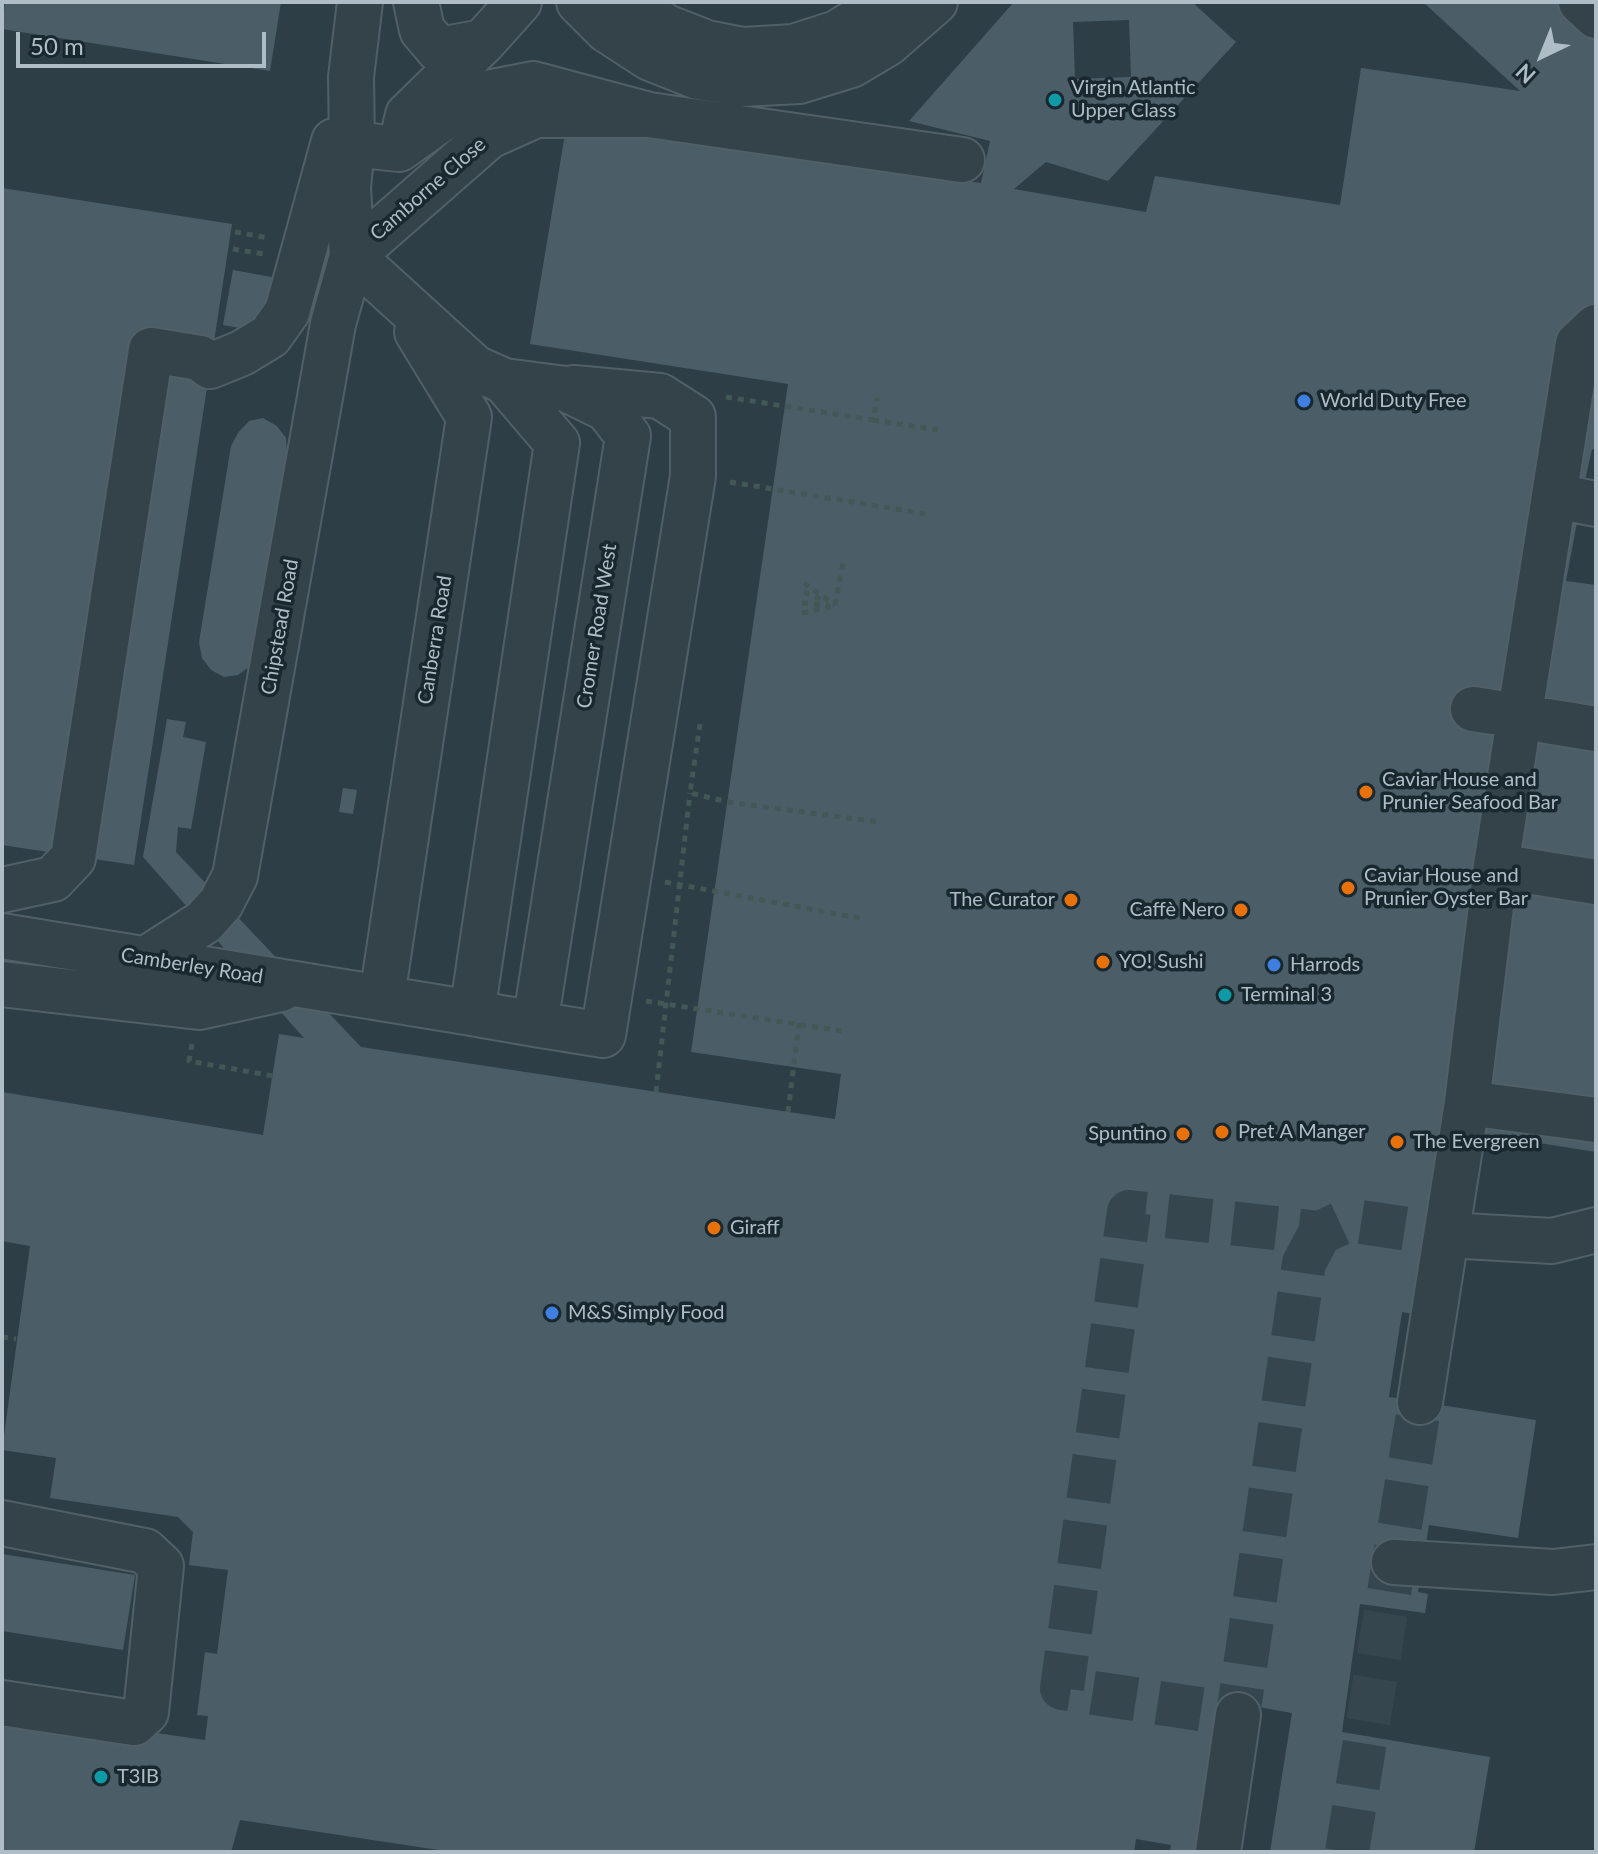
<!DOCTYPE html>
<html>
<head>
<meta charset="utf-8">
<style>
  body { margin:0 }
  #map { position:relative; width:1598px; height:1854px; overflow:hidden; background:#203139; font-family:Lato,sans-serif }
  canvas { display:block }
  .frame { position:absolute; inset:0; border:4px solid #aebdc6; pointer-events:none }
  .north { position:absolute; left:1502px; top:16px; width:80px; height:80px; -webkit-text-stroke:6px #19272e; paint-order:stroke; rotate:223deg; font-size:22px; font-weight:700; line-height:32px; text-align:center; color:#aebdc6 }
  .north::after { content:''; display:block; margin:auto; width:28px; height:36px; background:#aebdc6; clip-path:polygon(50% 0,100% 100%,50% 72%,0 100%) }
  .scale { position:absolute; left:16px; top:32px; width:250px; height:36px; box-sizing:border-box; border:4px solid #aebdc6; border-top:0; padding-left:10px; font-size:24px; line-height:28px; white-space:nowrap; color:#aebdc6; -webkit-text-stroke:6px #19272e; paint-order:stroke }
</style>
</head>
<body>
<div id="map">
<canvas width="1598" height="1854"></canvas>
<div class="frame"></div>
<div class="north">N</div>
<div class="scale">50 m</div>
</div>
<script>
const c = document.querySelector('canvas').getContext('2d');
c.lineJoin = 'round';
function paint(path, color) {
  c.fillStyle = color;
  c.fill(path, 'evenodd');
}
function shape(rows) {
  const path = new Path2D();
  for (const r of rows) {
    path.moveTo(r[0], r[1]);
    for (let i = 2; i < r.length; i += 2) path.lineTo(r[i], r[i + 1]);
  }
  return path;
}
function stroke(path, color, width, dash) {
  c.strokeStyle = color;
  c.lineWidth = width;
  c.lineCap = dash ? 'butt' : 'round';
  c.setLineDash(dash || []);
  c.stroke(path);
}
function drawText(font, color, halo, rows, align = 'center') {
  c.font = font + ' Lato,sans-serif';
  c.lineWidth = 7;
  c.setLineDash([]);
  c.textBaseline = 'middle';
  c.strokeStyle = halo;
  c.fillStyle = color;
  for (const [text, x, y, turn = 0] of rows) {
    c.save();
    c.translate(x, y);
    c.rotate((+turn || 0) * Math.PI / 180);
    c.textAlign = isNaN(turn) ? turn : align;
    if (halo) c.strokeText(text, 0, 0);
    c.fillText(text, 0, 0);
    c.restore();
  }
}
paint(shape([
  [2,2,1596,2,1596,1852,2,1852]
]), '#2e3e46');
paint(shape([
  [5,2,281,2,270,71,2,29],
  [1014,2,1192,2,1236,42,1108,181,1046,162,1014,189,1146,212,1155,176,1340,205,1361,68,1520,91,1423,2,1568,2,1596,28,1596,450,1592,449,1584,485,1566,581,1596,585,1596,1152,1444,1128,1420,1315,1402,1312,1389,1397,1536,1420,1518,1538,1429,1525,1418,1592,1428,1594,1425,1613,1360,1604,1342,1732,1490,1757,1474,1852,1270,1852,1292,1713,1225,1701,1202,1852,1170,1852,1171,1845,1136,1839,1134,1852,452,1852,240,1820,231,1852,2,1852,2,1711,205,1740,208,1716,197,1715,205,1652,217,1654,228,1570,189,1565,193,1532,178,1517,50,1498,56,1458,2,1450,30,1246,2,1241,2,1092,263,1135,279,1034,304,1038,143,857,167,719,186,722,183,737,206,742,191,829,178,827,176,852,361,1047,835,1119,841,1074,691,1052,788,384,530,344,566,128,981,183,990,141,909,121],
  [1129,20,1131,77,1075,79,1073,22],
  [2,188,232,224,134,865,2,845],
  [233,270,277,278,267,333,223,325],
  [263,418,277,426,286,438,287,455,254,651,249,667,238,675,224,677,211,670,202,658,199,642,231,446,238,433,249,421],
  [343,788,357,790,353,814,339,812],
  [2,1554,135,1575,123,1650,2,1631]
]), '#4b5e68');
stroke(shape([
  [1320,1233,1304,1263,1238,1715,1062,1688,1129,1212,1320,1233,1348,1220,1447,1235],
  [1347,1852,1420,1402]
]), '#35464e', 44, [44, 22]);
const minor = shape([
  [360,2,351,77,352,144,348,188,352,256,475,368,504,381,566,389,607,409,628,436,535,1024,472,1013],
  [416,2,422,30,439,50,483,42],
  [579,2,607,30,650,58,698,77,741,84,799,81,851,65,888,43,935,2],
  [628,2,666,27,707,43,743,50,793,47,837,33,868,14,882,2],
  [1581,2,1596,16],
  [404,132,408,115,483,42,519,2],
  [352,144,399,149,440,120,487,93,533,84,649,115,962,160],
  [1554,496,1596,504],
  [1473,709,1493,712],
  [1547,721,1596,729],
  [1496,866,1596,882],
  [2,890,53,879,73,858,151,350,200,358,210,366,242,353,270,336,287,312,334,141],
  [2,936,472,1013,557,443,504,381],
  [146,959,204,922,221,903,235,876,333,324,352,256,489,136,536,115,649,115],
  [2,984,199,1007,281,989],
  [382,997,469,417,417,332],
  [535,1024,603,1035,693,476,693,417,660,396,574,388],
  [1467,1103,1596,1120],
  [1447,1235,1552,1241,1596,1230],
  [1420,1402,1467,1103,1496,866,1578,344,1596,327],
  [2,1523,145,1551,161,1566,146,1712,134,1723,2,1703],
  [1394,1562,1553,1572,1596,1567],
  [1218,1852,1238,1715]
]);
stroke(minor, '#516067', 48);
stroke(shape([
  [235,232,269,238],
  [233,249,264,254],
  [726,397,873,420,877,398],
  [873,420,938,430],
  [730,482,926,514],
  [804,583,835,605],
  [804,592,823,600],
  [802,603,829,605],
  [835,605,843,563],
  [802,613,834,606],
  [700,724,690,793,728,802,879,822],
  [665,882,864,919],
  [646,1001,848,1032],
  [192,1044,189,1061,273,1076],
  [656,1092,690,793],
  [788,1112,799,1023],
  [2,1337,16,1339]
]), '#425855', 5, [6, 6]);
stroke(minor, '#344249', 44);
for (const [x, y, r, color] of [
  [1055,100,8,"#0f9aa8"],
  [1304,401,8,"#3f7fe0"],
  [1366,792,8,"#e8710a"],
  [1348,888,8,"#e8710a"],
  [1071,900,8,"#e8710a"],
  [1241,910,8,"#e8710a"],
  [1103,962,8,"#e8710a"],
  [1274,965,8,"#3f7fe0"],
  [1225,995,8,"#0f9aa8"],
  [1222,1132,8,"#e8710a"],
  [1183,1134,8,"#e8710a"],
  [1397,1142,8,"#e8710a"],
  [714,1228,8,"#e8710a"],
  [552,1313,8,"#3f7fe0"],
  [101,1777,8,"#0f9aa8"]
]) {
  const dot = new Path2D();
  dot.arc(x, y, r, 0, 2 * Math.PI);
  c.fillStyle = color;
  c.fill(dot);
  stroke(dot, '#19272e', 3);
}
drawText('20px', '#aebdc6', '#19272e', [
  ["Virgin Atlantic",1071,88],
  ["Upper Class",1071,111],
  ["World Duty Free",1320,401],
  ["Caviar House and",1382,780],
  ["Prunier Seafood Bar",1382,803],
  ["Caviar House and",1364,876],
  ["Prunier Oyster Bar",1364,899],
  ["The Curator",1055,900,"right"],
  ["Caffè Nero",1225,910,"right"],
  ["YO! Sushi",1119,962],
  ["Harrods",1290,965],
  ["Terminal 3",1241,995],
  ["Pret A Manger",1238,1132],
  ["Spuntino",1167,1134,"right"],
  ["The Evergreen",1413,1142],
  ["Giraff",730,1228],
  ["M&S Simply Food",568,1313],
  ["T3IB",117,1777]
], 'left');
drawText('20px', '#aebdc6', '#19272e', [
  ["Camborne Close",428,189,-41],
  ["Cromer Road West",597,626,-81],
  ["Chipstead Road",280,627,-80],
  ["Canberra Road",435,640,-81],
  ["Camberley Road",192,966,9]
]);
</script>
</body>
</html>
